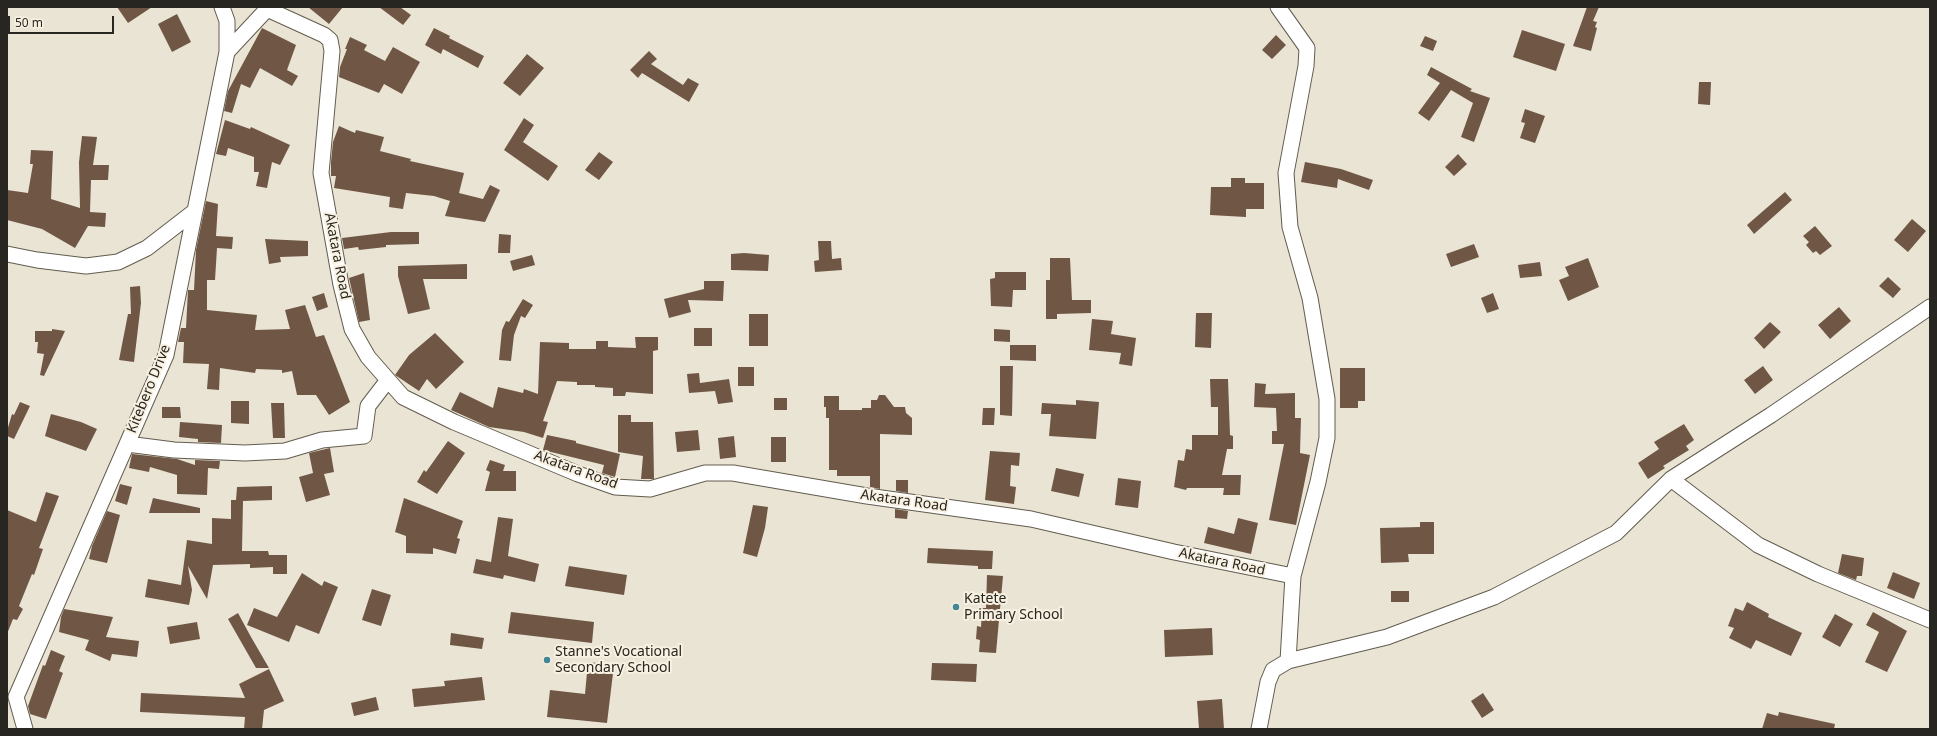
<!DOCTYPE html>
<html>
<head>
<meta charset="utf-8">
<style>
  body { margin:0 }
  #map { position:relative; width:1937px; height:736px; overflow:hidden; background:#eae4d4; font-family:"Noto Sans",sans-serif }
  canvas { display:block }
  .frame { position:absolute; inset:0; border:8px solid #282620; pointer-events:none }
  .scale { position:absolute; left:8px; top:16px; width:106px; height:18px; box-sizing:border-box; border:2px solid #282620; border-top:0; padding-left:5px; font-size:12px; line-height:14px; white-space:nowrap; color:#282620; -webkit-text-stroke:3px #f8f1e1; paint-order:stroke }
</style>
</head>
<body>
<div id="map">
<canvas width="1937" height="736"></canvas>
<div class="frame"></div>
<div class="scale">50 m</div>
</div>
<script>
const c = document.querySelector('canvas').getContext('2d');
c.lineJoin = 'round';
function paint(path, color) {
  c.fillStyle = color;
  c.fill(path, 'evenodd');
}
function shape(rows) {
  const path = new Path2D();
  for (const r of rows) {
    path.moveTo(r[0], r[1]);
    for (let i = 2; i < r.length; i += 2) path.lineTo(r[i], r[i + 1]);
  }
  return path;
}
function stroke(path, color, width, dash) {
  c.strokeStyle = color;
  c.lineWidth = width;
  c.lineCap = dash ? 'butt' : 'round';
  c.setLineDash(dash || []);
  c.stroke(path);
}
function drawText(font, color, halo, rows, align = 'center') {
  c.font = font + ' "Noto Sans",sans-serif';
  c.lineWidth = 4;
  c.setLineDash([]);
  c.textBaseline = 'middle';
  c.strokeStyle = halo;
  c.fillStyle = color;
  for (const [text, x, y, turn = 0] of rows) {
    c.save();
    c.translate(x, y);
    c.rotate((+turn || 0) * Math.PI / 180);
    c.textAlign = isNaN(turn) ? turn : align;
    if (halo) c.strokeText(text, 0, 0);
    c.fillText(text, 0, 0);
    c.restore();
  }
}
paint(shape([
  [117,7,152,7,128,23],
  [308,7,343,7,329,24],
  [379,7,400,7,411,15,403,25],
  [1587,7,1599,7,1593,21,1597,22,1595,27,1597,28,1591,51,1573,46],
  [177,14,191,42,172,52,158,24],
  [262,28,296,45,287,70,298,76,292,86,260,68,250,88,241,84,232,113,224,111,228,91],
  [434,28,450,36,449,38,484,56,478,68,443,49,441,54,425,45],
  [1522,30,1565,44,1556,71,1513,57],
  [1276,35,1286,45,1272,59,1262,50],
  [1425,36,1437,41,1433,51,1420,46],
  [350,37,367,45,364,50,385,61,393,47,420,62,402,94,384,84,379,93,339,77,340,67,347,49,345,49],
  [649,51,657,59,651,64,683,85,688,78,699,84,689,102,642,73,638,78,630,70],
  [527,54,544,68,520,96,503,83],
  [1431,67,1472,89,1470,91,1490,98,1474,142,1461,137,1473,103,1451,90,1429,121,1418,113,1440,83,1427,75],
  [1699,82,1711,82,1710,105,1698,104],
  [1525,109,1545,116,1535,143,1520,138,1525,123,1521,122],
  [524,118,534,125,523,142,558,166,548,181,504,150],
  [225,120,250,129,251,127,290,145,280,165,272,162,267,188,256,186,259,172,254,172,254,157,228,148,226,156,216,154],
  [339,126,355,133,356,130,384,137,380,151,411,159,410,161,464,173,459,193,483,199,490,185,500,190,485,222,445,216,450,201,434,196,406,193,403,209,389,207,390,197,334,188,336,176,331,176,331,162,333,142],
  [82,136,97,137,93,165,109,165,108,180,91,180,90,212,106,213,105,227,88,226,75,248,42,229,7,220,7,190,28,193,33,164,30,164,31,150,53,151,51,199,80,208,79,162],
  [599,152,613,162,599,180,585,170],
  [1458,154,1467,164,1454,176,1445,167],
  [1305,162,1341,169,1373,180,1369,190,1338,179,1337,188,1301,182],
  [1231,178,1245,178,1245,183,1264,183,1264,209,1246,209,1246,217,1210,215,1211,187,1231,187],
  [1785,192,1792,200,1754,234,1747,225],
  [206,201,218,204,216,236,233,237,232,249,217,248,215,280,207,280,207,310,257,315,255,330,290,329,285,310,305,305,316,337,324,335,350,402,329,415,316,395,297,395,292,371,282,373,282,370,256,369,255,373,220,368,219,390,207,389,209,364,183,363,184,342,178,342,181,328,186,328,188,290,194,290,196,250],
  [1912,219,1926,231,1908,252,1894,240],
  [1815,226,1832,246,1820,255,1816,251,1813,253,1806,245,1809,242,1803,236],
  [391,232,419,232,419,244,386,245,386,247,359,250,358,247,344,249,342,238],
  [499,234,511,235,510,253,498,253],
  [265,239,308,241,308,256,280,257,281,262,269,264],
  [818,241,831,241,832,259,841,258,842,270,815,272,814,261,819,260],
  [1474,244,1479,257,1451,267,1446,254],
  [744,253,769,255,768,271,731,270,731,254],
  [532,255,535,265,513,271,510,261],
  [1050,258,1070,258,1072,300,1091,300,1091,313,1057,314,1057,319,1046,319,1046,280,1050,280],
  [1588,258,1599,287,1568,301,1559,280,1569,276,1565,267],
  [1540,262,1542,276,1520,278,1518,265],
  [467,264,467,279,423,279,430,309,408,314,398,276,398,266],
  [995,272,1026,272,1026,290,1013,290,1012,307,991,306,990,279,995,278],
  [364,273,370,320,359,322,349,278],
  [1888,277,1901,289,1893,298,1879,286],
  [704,281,724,281,723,301,688,300,691,312,669,318,664,299,704,289],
  [140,286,141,303,134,362,119,360,128,314,131,314,130,287],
  [324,293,328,307,317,311,312,297],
  [1493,293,1499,309,1487,313,1481,298],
  [523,299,533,305,525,318,521,316,514,335,511,361,499,360,502,330,506,321,509,322],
  [1839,307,1851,321,1830,339,1818,325],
  [1196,313,1212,313,1211,348,1195,347],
  [749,314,768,314,768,346,749,346],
  [1092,319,1113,321,1111,334,1136,338,1132,366,1119,364,1121,353,1089,350],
  [1770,322,1781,332,1764,349,1754,338],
  [694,328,712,328,712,346,694,346],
  [52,329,65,331,44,376,40,375,44,354,37,353,38,342,35,342,35,331,52,331],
  [994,329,1010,330,1010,342,994,341],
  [435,333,464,362,436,389,427,379,419,391,395,375,409,355],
  [635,337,658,337,658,350,653,351,653,394,626,392,625,396,613,396,613,388,595,387,595,385,577,385,577,382,557,381,543,421,548,422,543,438,524,432,489,427,451,410,460,392,493,408,498,387,523,393,524,389,538,394,540,342,569,343,569,349,596,349,596,341,608,341,608,347,636,348],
  [1010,345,1036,345,1036,361,1010,360],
  [1000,366,1013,366,1012,416,1000,415],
  [1763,366,1773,380,1755,394,1744,380],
  [738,367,754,367,754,386,738,386],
  [1340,368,1365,368,1365,401,1358,401,1358,408,1340,408],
  [699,373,700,383,729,379,733,402,718,404,715,391,689,393,687,374],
  [1210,379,1228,379,1230,435,1233,436,1233,449,1227,449,1222,475,1241,475,1240,495,1223,495,1224,488,1187,488,1186,490,1174,487,1178,460,1184,461,1186,449,1192,450,1192,435,1218,435,1218,407,1211,407],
  [1255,383,1266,384,1265,394,1295,393,1295,418,1301,418,1300,453,1310,455,1296,525,1269,520,1284,444,1272,444,1272,431,1277,431,1276,408,1254,407],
  [879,395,885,395,894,407,905,407,906,413,912,418,912,435,880,434,880,489,870,487,870,476,837,476,837,470,829,470,829,418,826,418,826,407,824,407,824,396,839,396,839,410,862,410,862,408,871,408,871,400,877,400],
  [774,398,787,398,787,410,774,410],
  [1076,400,1099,402,1096,439,1049,436,1051,414,1041,414,1042,403,1076,405],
  [231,401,249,401,249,424,231,423],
  [20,402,30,406,14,439,7,436,7,431,12,414,14,415],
  [271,403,284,403,285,438,273,438],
  [162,407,180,407,181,418,162,418],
  [983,408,995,408,994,425,982,425],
  [51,414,81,422,97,429,86,451,45,436],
  [618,415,631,415,631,422,653,422,654,479,641,479,643,456,618,452],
  [180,422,222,425,221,443,198,442,198,439,179,437],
  [1684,424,1694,440,1686,446,1689,450,1663,466,1665,468,1648,479,1638,463,1659,449,1654,442],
  [698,430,700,450,677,452,675,432],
  [547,435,576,441,576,443,620,454,615,477,602,473,604,465,543,450],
  [734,436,736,457,720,459,718,438],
  [771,437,786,437,786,462,771,462],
  [448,441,465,453,437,494,417,482,424,470,426,472],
  [330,448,334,472,324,474,330,495,306,502,299,477,313,473,309,453],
  [990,451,1020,453,1019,466,1011,465,1010,486,1016,487,1014,504,985,500],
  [132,454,177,459,195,465,195,460,220,461,219,469,208,468,207,495,177,494,177,475,150,467,149,472,129,468],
  [490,460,505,465,503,471,516,471,516,491,485,491,490,472,486,470],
  [1056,468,1084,474,1079,497,1051,491],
  [1118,478,1141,481,1138,508,1115,505],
  [896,480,908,480,908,493,896,491],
  [120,484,132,487,127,505,115,501],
  [272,486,272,500,243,501,242,551,268,551,269,555,287,555,287,574,273,574,273,567,250,568,250,564,213,565,207,599,188,566,192,590,189,605,145,597,148,579,181,585,187,540,212,544,212,518,231,519,231,500,236,500,237,487],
  [46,492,59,496,39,548,43,549,34,575,32,574,19,606,23,609,17,620,13,619,7,634,7,510,36,522],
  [153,498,200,508,200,513,149,513],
  [404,498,463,521,457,538,460,539,456,554,433,548,433,554,406,553,406,536,395,532],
  [753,505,768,507,765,528,757,557,743,553],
  [895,509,908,511,907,519,895,518],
  [107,511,120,515,107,563,89,559,92,546],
  [498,517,513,519,508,556,539,564,535,582,504,575,503,579,473,573,476,559,491,562],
  [1238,518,1258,523,1251,554,1204,543,1208,527,1234,534],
  [1420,522,1434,522,1434,554,1408,554,1409,562,1381,563,1380,528,1420,527],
  [928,548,993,551,992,569,978,569,978,566,927,563],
  [1842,554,1864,558,1862,576,1857,576,1856,580,1838,573],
  [569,566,627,575,624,595,565,586],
  [1893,572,1920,583,1914,599,1887,588],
  [302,573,322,586,324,581,338,587,319,634,296,625,289,642,247,625,254,608,277,617],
  [987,575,1003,576,996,653,979,652,980,640,976,639,977,626,981,627,982,608,986,608],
  [372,589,391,595,381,626,362,620],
  [1391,591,1409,591,1409,602,1391,602],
  [1747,602,1769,614,1768,617,1802,633,1791,656,1756,640,1751,649,1729,638,1734,628,1728,626,1735,608,1743,611],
  [64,609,113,617,106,637,139,641,137,657,112,654,110,661,85,650,89,640,59,632,61,617],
  [511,612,594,622,592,643,508,633],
  [1873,612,1907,631,1887,672,1865,662,1879,632,1866,625],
  [238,613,251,637,269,668,256,668,228,619],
  [1835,614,1853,624,1840,647,1822,637],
  [197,622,200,639,170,644,167,627],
  [1212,628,1213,655,1165,657,1164,630],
  [451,633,484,638,482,649,450,645],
  [51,650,65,656,59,671,63,673,46,719,30,714,28,706,43,665,45,666],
  [588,662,614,665,607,723,547,717,550,690,585,694],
  [932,663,977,664,976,682,931,680],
  [269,669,284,701,264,710,262,729,244,729,245,717,140,712,141,693,245,698,239,684],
  [482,677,485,700,414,707,412,689,445,686,444,681],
  [1483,693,1494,710,1482,718,1471,701],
  [376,697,379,710,354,716,351,703],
  [1222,699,1224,729,1199,729,1197,701],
  [1779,712,1835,724,1834,729,1762,729,1767,713,1778,716]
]), '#705745');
const street = shape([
  [1278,7,1307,48,1306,66,1286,173,1290,227,1310,298,1327,399,1327,438,1318,482,1293,576,1288,661],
  [267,9,324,35,330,40,332,51,321,173,341,285,352,329,368,357,403,397,454,422,578,474,615,487,650,489,705,473,733,473,867,496,1031,519,1174,552,1293,576],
  [227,52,269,7],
  [7,254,37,260,86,266,118,262,147,248,195,211],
  [127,444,174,450,245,453,285,451,322,440,364,436,368,406,388,380],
  [1671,479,1758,545,1818,574,1930,620],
  [25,729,16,697,166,355,227,52,227,21,222,7],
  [1259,729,1268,682,1273,670,1288,661,1387,637,1494,597,1616,533,1671,479,1771,415,1930,307]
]);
stroke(street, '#625c4e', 17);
stroke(street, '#fff', 15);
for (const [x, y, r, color] of [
  [956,607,4,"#438695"],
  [547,660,4,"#438695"]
]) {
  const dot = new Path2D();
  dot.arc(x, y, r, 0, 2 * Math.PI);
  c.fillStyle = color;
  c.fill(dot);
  stroke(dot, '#f8f1e1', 1.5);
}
drawText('14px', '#282620', '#f8f1e1', [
  ["Akatara Road",337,256,79],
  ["Kitebero Drive",149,389,-68],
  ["Akatara Road",576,470,20],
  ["Akatara Road",904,501,8],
  ["Akatara Road",1222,562,12]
]);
drawText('14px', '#282620', '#f8f1e1', [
  ["Katete",964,599],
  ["Primary School",964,615],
  ["Stanne's Vocational",555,652],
  ["Secondary School",555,668]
], 'left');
</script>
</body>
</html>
